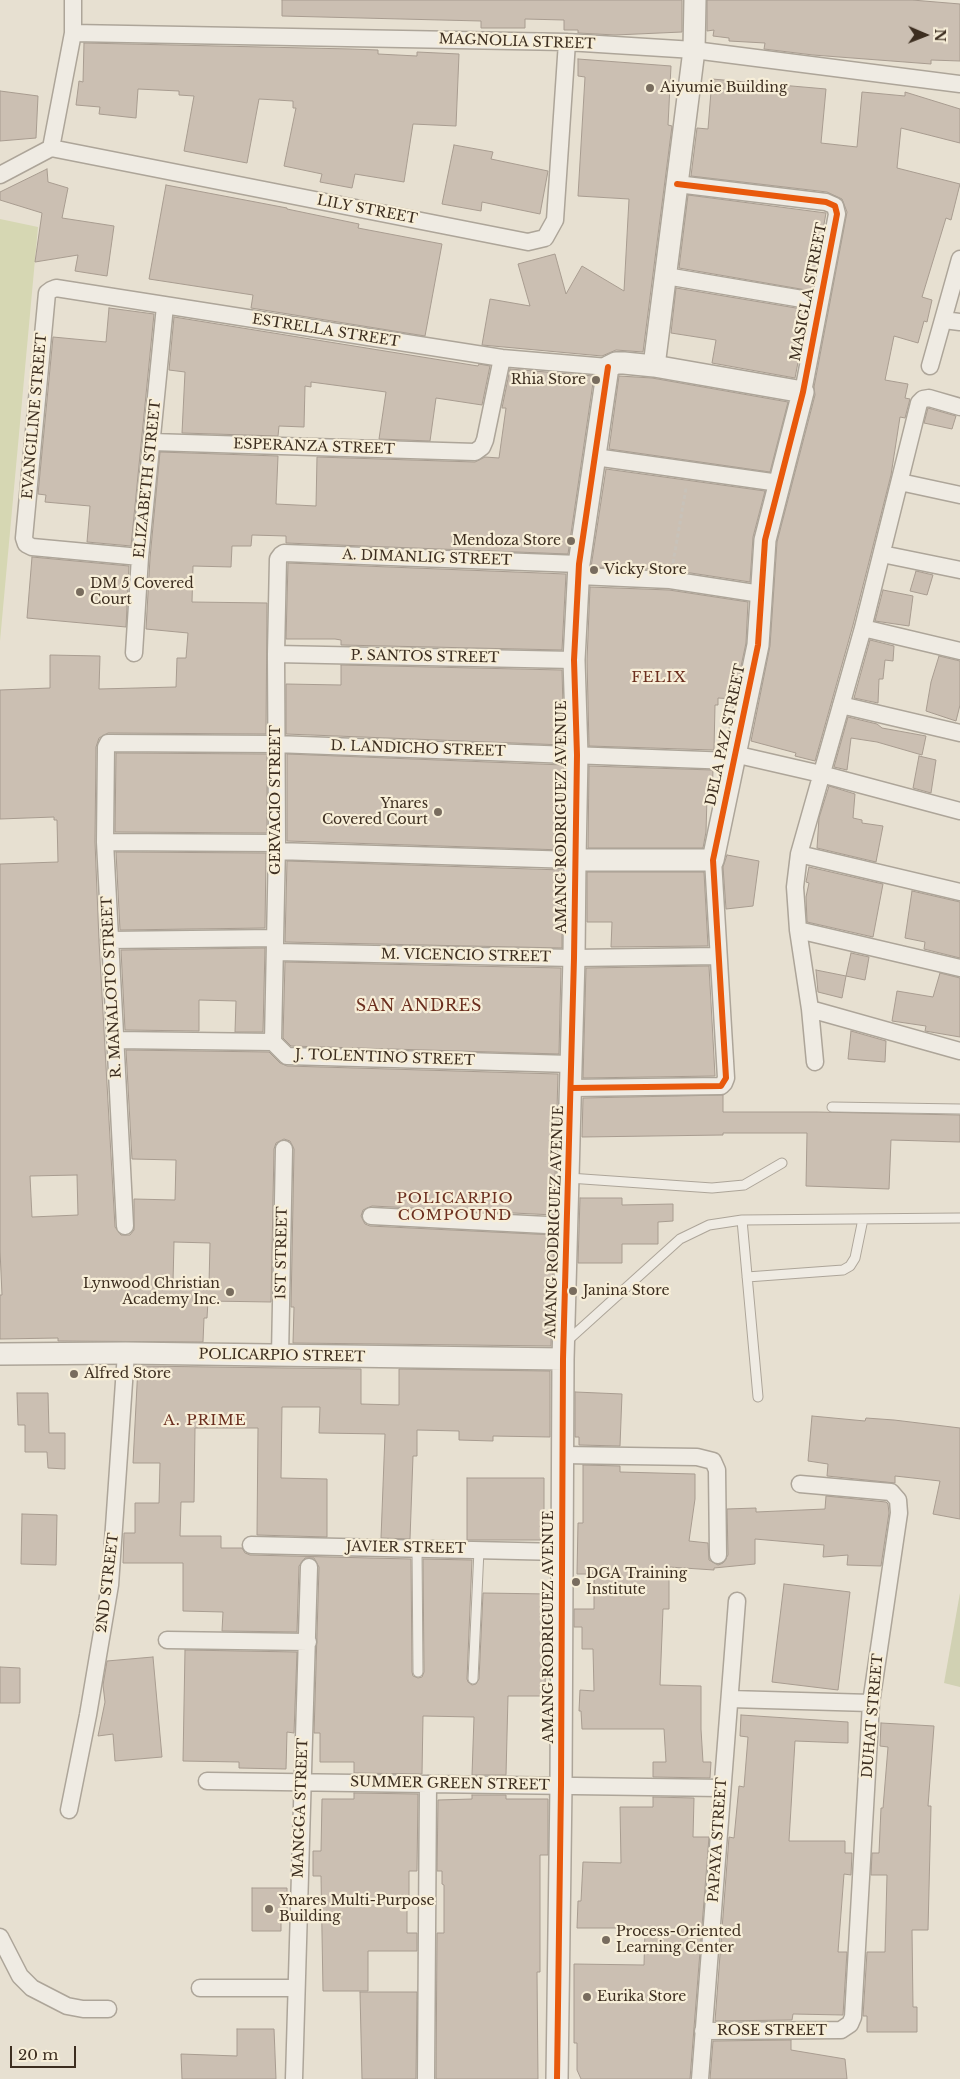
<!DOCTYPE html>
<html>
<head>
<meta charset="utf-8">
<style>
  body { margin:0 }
  #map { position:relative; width:960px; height:2079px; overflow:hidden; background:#e7e0d1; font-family:"Libre Baskerville",serif }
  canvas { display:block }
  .north { position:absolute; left:900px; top:10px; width:50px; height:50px; -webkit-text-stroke:4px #f7eed8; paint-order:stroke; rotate:91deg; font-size:14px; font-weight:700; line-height:20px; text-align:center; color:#3d2e20 }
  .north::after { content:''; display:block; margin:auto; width:18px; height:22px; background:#3d2e20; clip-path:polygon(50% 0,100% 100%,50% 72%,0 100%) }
  .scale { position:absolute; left:10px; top:2046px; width:66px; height:22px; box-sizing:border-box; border:2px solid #3d2e20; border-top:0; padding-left:6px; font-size:15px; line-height:18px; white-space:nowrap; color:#3d2e20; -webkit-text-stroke:4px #f7eed8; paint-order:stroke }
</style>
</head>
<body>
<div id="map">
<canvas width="960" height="2079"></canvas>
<div class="north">N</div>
<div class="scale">20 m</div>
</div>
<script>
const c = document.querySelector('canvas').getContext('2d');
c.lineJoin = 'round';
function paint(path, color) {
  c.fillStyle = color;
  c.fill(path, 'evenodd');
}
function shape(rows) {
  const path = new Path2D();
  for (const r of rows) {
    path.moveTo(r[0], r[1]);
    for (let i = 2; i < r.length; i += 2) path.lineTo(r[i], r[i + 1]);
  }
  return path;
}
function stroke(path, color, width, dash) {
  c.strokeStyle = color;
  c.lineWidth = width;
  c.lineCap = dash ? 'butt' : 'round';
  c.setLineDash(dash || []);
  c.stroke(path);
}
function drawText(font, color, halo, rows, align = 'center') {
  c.font = font + ' "Libre Baskerville",serif';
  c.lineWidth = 4.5;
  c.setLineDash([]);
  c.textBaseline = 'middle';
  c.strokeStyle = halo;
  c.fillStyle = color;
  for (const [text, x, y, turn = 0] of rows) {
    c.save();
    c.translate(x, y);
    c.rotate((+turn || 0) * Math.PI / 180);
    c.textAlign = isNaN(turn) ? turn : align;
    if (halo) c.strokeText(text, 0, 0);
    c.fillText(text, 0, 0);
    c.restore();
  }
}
paint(shape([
  [0,219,38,227,0,641]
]), '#d6d7b3');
paint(shape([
  [960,1593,960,1687,944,1683]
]), '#d1d1b3');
const building = shape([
  [282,0,682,0,682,32,615,35,578,33,578,30,564,30,564,20,525,19,525,28,481,28,481,21,282,16,282,0],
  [707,0,912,0,960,4,960,61,931,60,931,64,813,55,764,49,765,43,729,41,729,38,713,36,714,30,707,31,707,0],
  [84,43,351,49,378,50,378,54,417,56,417,52,459,54,456,126,413,124,404,182,355,174,352,188,320,182,322,174,284,166,296,108,293,108,293,101,259,99,247,163,184,151,194,96,179,95,179,91,138,89,136,118,99,114,100,107,76,105,79,81,83,82,84,43],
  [578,59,671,66,668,125,672,126,643,352,616,350,602,356,482,345,490,299,530,306,518,264,555,254,566,294,582,266,624,291,629,199,578,196,585,77,578,76,578,59],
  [712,79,826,89,821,143,857,147,862,92,905,96,905,92,960,109,960,143,901,128,897,168,960,184,951,220,946,218,922,297,932,300,927,322,924,321,918,343,894,336,885,380,908,384,905,398,910,399,905,418,900,417,891,475,853,625,815,761,795,756,796,753,751,741,770,646,777,542,815,395,814,387,847,212,842,199,827,192,691,176,697,128,708,129,712,79],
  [0,91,38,96,36,138,0,141,0,91],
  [454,145,493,152,491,159,548,171,540,214,482,202,481,211,442,204,454,145],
  [47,169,48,182,68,188,62,218,114,226,107,276,75,271,78,255,35,262,42,213,0,200,0,192,47,169],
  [166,185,287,208,287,209,359,224,358,228,442,244,425,336,251,308,253,295,149,279,166,185],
  [688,195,826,213,812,291,679,268,688,195],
  [676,288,808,310,795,378,712,363,716,340,671,333,676,288],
  [109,308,154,314,131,546,87,542,90,506,45,502,46,495,38,494,53,337,106,342,109,308],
  [174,317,478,366,479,364,490,366,482,405,436,398,430,441,379,439,386,392,311,382,311,387,305,386,304,427,279,426,278,436,182,433,185,372,169,370,174,317],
  [510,369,594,376,568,554,286,543,286,536,252,535,251,546,232,546,231,567,193,566,192,602,267,603,266,734,108,733,99,738,96,747,95,842,99,941,115,1227,121,1235,130,1235,134,1230,134,1199,175,1200,176,1160,132,1159,126,1050,269,1052,280,1063,287,1066,558,1074,554,1215,372,1206,363,1210,361,1216,365,1224,370,1226,554,1235,551,1346,293,1343,294,1307,291,1307,294,1149,290,1141,284,1139,276,1143,274,1149,271,1302,208,1301,207,1318,204,1318,203,1342,58,1341,58,1338,0,1339,0,1295,2,1295,0,1250,0,864,58,862,57,820,54,820,54,817,0,819,0,690,50,688,50,655,100,656,99,689,176,687,177,658,186,658,188,633,146,629,150,558,160,452,278,456,276,504,316,506,317,457,475,462,485,457,499,458,506,408,502,408,510,369],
  [77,1175,78,1215,32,1217,30,1176,77,1175],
  [174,1242,210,1243,209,1284,173,1283,174,1242],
  [619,376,652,378,788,402,770,472,609,449,619,376],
  [928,408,956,416,952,429,924,423,928,408],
  [606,469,765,491,753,537,750,582,671,570,591,567,606,469],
  [32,557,129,566,126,627,27,618,32,557],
  [288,563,566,574,562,650,341,645,341,640,335,639,286,639,288,563],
  [916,571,933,575,927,595,910,591,916,571],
  [590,587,669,590,748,602,746,643,734,699,718,698,718,705,715,705,714,750,589,746,587,660,590,587],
  [883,590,913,596,909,626,875,621,883,590],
  [870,640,894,646,893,661,885,660,883,679,879,679,878,703,854,698,870,640],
  [939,656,960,661,960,705,956,721,926,711,931,682,939,656],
  [341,665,562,670,564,745,286,734,286,684,341,685,341,665],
  [848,717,877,724,882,728,926,736,922,755,877,742,851,738,847,770,834,767,848,717],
  [116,753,267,754,267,833,115,832,116,753],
  [287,754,564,765,563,850,287,841,287,754],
  [919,756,936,760,931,793,913,788,919,756],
  [589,766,713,770,712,797,707,797,706,832,703,848,588,848,589,766],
  [829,786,855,794,853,818,862,820,862,823,883,826,876,862,817,848,819,818,829,786],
  [116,852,266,853,265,928,120,930,116,852],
  [727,855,759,861,753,906,726,909,723,867,727,855],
  [287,861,562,870,562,948,285,942,287,861],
  [809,867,883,884,873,937,807,922,806,897,809,883,806,882,809,867],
  [587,872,704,872,708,946,611,947,612,922,587,922,587,872],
  [912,891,960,902,960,958,924,949,925,942,905,938,912,891],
  [265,948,263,1032,235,1032,236,1001,199,1000,199,1031,125,1030,121,950,265,948],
  [851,953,869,957,865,980,846,976,851,953],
  [285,962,561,968,559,1054,291,1046,283,1038,285,962],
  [709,966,715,1076,583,1078,586,968,709,966],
  [816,970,846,976,842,998,818,992,816,970],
  [940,973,960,978,960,1037,925,1031,926,1026,892,1021,897,991,933,997,940,973],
  [851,1031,886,1041,885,1062,848,1059,851,1031],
  [723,1095,723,1112,816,1112,960,1115,960,1142,891,1140,889,1189,806,1186,807,1133,723,1133,723,1135,582,1137,583,1098,723,1095],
  [580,1198,622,1198,622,1205,673,1204,673,1221,658,1222,658,1244,622,1244,622,1263,578,1263,580,1198],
  [138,1366,361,1369,361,1404,399,1405,399,1369,550,1371,550,1437,493,1436,493,1441,459,1440,459,1431,417,1430,417,1456,413,1456,410,1539,381,1538,385,1434,319,1433,320,1407,282,1407,281,1478,327,1479,327,1537,257,1535,258,1428,195,1428,194,1502,181,1502,180,1536,221,1536,221,1548,242,1548,245,1553,250,1555,411,1559,412,1672,413,1676,418,1678,422,1677,424,1672,423,1559,472,1560,467,1679,468,1682,472,1685,476,1684,479,1679,483,1593,549,1594,549,1626,546,1626,545,1696,508,1696,506,1775,472,1775,474,1717,423,1716,422,1774,354,1773,354,1762,320,1762,320,1733,314,1733,319,1567,314,1558,305,1558,299,1566,297,1632,222,1631,223,1612,183,1611,183,1563,123,1563,124,1533,135,1533,135,1503,159,1503,160,1463,133,1463,138,1366],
  [575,1392,622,1394,620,1446,579,1445,579,1437,575,1437,575,1392],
  [17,1393,48,1393,49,1433,65,1433,65,1469,48,1468,47,1452,25,1452,25,1425,18,1425,17,1393],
  [812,1416,865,1421,866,1418,894,1420,960,1428,960,1519,933,1514,940,1481,895,1476,895,1483,827,1476,828,1464,808,1461,812,1416],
  [583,1465,620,1466,620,1472,695,1474,695,1499,689,1541,708,1543,709,1560,718,1565,723,1563,728,1555,727,1509,756,1508,756,1512,825,1509,826,1496,886,1502,888,1504,889,1513,881,1566,847,1565,848,1555,823,1557,824,1545,755,1539,755,1564,714,1568,714,1570,669,1567,669,1609,663,1609,660,1685,701,1686,701,1729,703,1762,711,1762,710,1778,653,1777,653,1762,666,1762,664,1729,582,1729,581,1711,579,1711,580,1690,594,1691,593,1649,582,1649,582,1627,574,1627,574,1609,594,1609,594,1574,577,1574,578,1523,583,1523,583,1465],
  [467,1478,544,1478,544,1540,467,1540,467,1478],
  [22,1514,57,1515,56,1565,21,1564,22,1514],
  [784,1584,850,1592,838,1690,772,1682,784,1584],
  [185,1650,297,1652,294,1733,287,1732,286,1769,239,1768,239,1762,183,1761,185,1650],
  [153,1657,162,1757,115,1761,113,1734,98,1736,105,1702,103,1685,107,1661,153,1657],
  [0,1667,20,1668,20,1703,0,1703,0,1667],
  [741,1715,848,1722,848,1743,795,1741,789,1841,845,1841,845,1853,852,1853,851,1875,844,1874,838,1952,847,1952,843,2015,793,2014,792,2020,715,2021,729,1837,734,1838,739,1786,744,1787,748,1737,740,1736,741,1715],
  [881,1723,934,1726,928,1806,931,1806,928,1930,912,1930,913,2007,917,2007,917,2032,867,2032,867,2016,863,2016,867,1952,885,1952,887,1875,871,1875,872,1853,879,1853,881,1808,883,1808,888,1747,880,1746,881,1723],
  [354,1793,418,1794,417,1871,409,1871,409,1900,407,1900,407,1933,417,1933,417,1951,368,1951,368,1991,323,1991,321,1876,313,1876,313,1851,321,1851,322,1799,354,1799,354,1793],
  [472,1795,506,1795,506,1799,548,1799,548,1855,540,1855,540,1972,537,1972,538,2079,436,2079,437,1933,444,1933,444,1885,442,1884,442,1871,437,1871,438,1800,472,1799,472,1795],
  [653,1797,694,1798,693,1837,709,1837,690,2079,581,2079,577,2070,577,2043,574,2043,574,1964,644,1965,645,1928,577,1928,578,1901,581,1901,583,1862,621,1863,620,1807,653,1807,653,1797],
  [252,1888,287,1888,287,1918,281,1918,281,1931,252,1931,252,1888],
  [360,1992,417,1992,416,2079,362,2079,360,1992],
  [237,2029,274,2029,276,2079,182,2079,181,2054,237,2056,237,2029],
  [791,2040,791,2050,845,2059,847,2079,710,2079,713,2041,791,2040]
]);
paint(building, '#cbbfb2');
stroke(building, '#a89c90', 1);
const service = shape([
  [832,1107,960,1109],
  [569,1178,712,1188,744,1185,782,1163],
  [742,1220,758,1397],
  [747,1277,843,1270,850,1266,855,1258,863,1219],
  [566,1342,680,1239,709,1225,742,1220,960,1218],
  [417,1549,418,1672],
  [473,1679,479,1550]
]);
const minor = shape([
  [73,33,567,42,694,50,960,84],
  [51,148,73,33,73,0],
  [0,175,51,148,528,242,545,238,555,220,567,42],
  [677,184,826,202,835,206,837,214,803,392],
  [666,276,820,302],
  [944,320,960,322],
  [930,366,960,259],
  [152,442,475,452,482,447,485,440,502,358],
  [595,457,779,483],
  [900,482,960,495],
  [882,554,960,570],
  [140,557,32,547,26,544,24,538,47,293,51,290,56,288,502,358,608,367],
  [578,576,670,580,761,594],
  [863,628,960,651],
  [134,653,140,557,165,306],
  [276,654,574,660],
  [841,705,960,733],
  [734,754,821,774,960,811],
  [105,842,277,843],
  [276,851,575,860],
  [799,854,960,892],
  [798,930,960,968],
  [109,940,275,938],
  [275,952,574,958,718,956],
  [810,1009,960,1051],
  [115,1040,273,1042,287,1056,571,1064],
  [273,1042,277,843,276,654,278,559,281,555,284,553,579,564],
  [815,1062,810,1009,798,930,795,887,799,854,863,628,919,403,923,399,929,398,960,407],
  [571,1088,721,1086,724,1083,726,1078,713,860],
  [371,1216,566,1226],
  [125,1226,105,842,106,747,108,743,275,744,732,761],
  [280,1356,284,1149],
  [562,1455,697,1457,713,1461,717,1470,718,1555],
  [251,1545,562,1552],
  [167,1640,308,1642],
  [730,1699,871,1703],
  [207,1781,722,1788],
  [69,1810,88,1715,110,1585,126,1353],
  [0,1937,20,1976,32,1988,67,2006,83,2009,108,2009],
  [200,1988,296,1988],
  [703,2031,841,2030,850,2024,853,2017,871,1703,899,1513,898,1500,891,1492,800,1484],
  [294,2079,309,1567],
  [426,2079,428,1784],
  [700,2079,737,1601]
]);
const tertiary = shape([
  [654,366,694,50,695,0],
  [0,1354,126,1353,563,1359],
  [557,2079,561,1785,563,1359,574,958,575,860,577,755,574,660,579,564,608,367,616,363,624,363,654,366,803,392,765,540,758,645,713,860,575,860]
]);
stroke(service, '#ada599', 11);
stroke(minor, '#ada599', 19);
stroke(tertiary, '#ada599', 24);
stroke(shape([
  [673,563,686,488]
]), '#c8c2b9', 3, [4, 2.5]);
stroke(service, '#efebe3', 9);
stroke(minor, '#efebe3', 16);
stroke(tertiary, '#efebe3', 21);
stroke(shape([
  [571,1088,721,1086,726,1078,713,860,758,645,765,540,803,392,837,214,835,206,826,202,677,184],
  [557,2079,561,1785,563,1359,574,958,577,755,574,660,579,564,608,367]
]), '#e8590c', 6);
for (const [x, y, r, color] of [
  [650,88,5,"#786c5e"],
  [596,380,5,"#786c5e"],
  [571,541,5,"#786c5e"],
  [594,570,5,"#786c5e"],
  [80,592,5,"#786c5e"],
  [438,812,5,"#786c5e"],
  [573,1291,5,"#786c5e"],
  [230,1292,5,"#786c5e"],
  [74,1374,5,"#786c5e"],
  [576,1582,5,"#786c5e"],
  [269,1909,5,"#786c5e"],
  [606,1940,5,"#786c5e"],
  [587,1997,5,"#786c5e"]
]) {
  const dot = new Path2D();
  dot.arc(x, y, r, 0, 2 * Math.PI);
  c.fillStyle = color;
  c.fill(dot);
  stroke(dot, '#f7eed8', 2);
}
drawText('14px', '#3d2e20', '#f7eed8', [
  ["MAGNOLIA STREET",517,42,2],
  ["LILY STREET",367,210,11],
  ["MASIGLA STREET",809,292,-79],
  ["ESTRELLA STREET",326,331,9],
  ["EVANGILINE STREET",35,416,-85],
  ["ESPERANZA STREET",314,447,2],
  ["ELIZABETH STREET",148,479,-84],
  ["A. DIMANLIG STREET",427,558,2],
  ["P. SANTOS STREET",425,657,1],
  ["DELA PAZ STREET",726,735,-78],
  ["D. LANDICHO STREET",418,749,2],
  ["GERVACIO STREET",276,800,-90],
  ["AMANG RODRIGUEZ AVENUE",562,817,-90],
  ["M. VICENCIO STREET",466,956,1],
  ["R. MANALOTO STREET",112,987,-93],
  ["J. TOLENTINO STREET",385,1058,2],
  ["AMANG RODRIGUEZ AVENUE",555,1222,-88],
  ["1ST STREET",282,1253,-89],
  ["POLICARPIO STREET",282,1356,1],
  ["JAVIER STREET",406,1548,1],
  ["2ND STREET",108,1583,-83],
  ["AMANG RODRIGUEZ AVENUE",549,1627,-90],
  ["DUHAT STREET",873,1716,-85],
  ["SUMMER GREEN STREET",450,1784,1],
  ["MANGGA STREET",301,1808,-88],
  ["PAPAYA STREET",718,1840,-86],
  ["ROSE STREET",772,2031]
]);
drawText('14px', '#3d2e20', '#f7eed8', [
  ["Aiyumie Building",660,88],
  ["Rhia Store",586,380,"right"],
  ["Mendoza Store",561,541,"right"],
  ["Vicky Store",604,570],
  ["DM 5 Covered",90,584],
  ["Court",90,600],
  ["Ynares",428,804,"right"],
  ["Covered Court",428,820,"right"],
  ["Lynwood Christian",220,1284,"right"],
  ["Academy Inc.",220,1300,"right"],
  ["Janina Store",583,1291],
  ["Alfred Store",84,1374],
  ["DGA Training",586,1574],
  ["Institute",586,1590],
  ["Ynares Multi-Purpose",279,1901],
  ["Building",279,1917],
  ["Process-Oriented",616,1932],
  ["Learning Center",616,1948],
  ["Eurika Store",597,1997]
], 'left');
c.letterSpacing = '1px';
drawText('15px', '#6b2e1e', '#f7eed8', [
  ["FELIX",659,678],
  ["POLICARPIO",455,1199],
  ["COMPOUND",455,1216],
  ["A. PRIME",205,1421]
]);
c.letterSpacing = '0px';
c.letterSpacing = '1px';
drawText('16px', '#6b2e1e', '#f7eed8', [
  ["SAN ANDRES",419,1006]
]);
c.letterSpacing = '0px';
</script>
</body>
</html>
